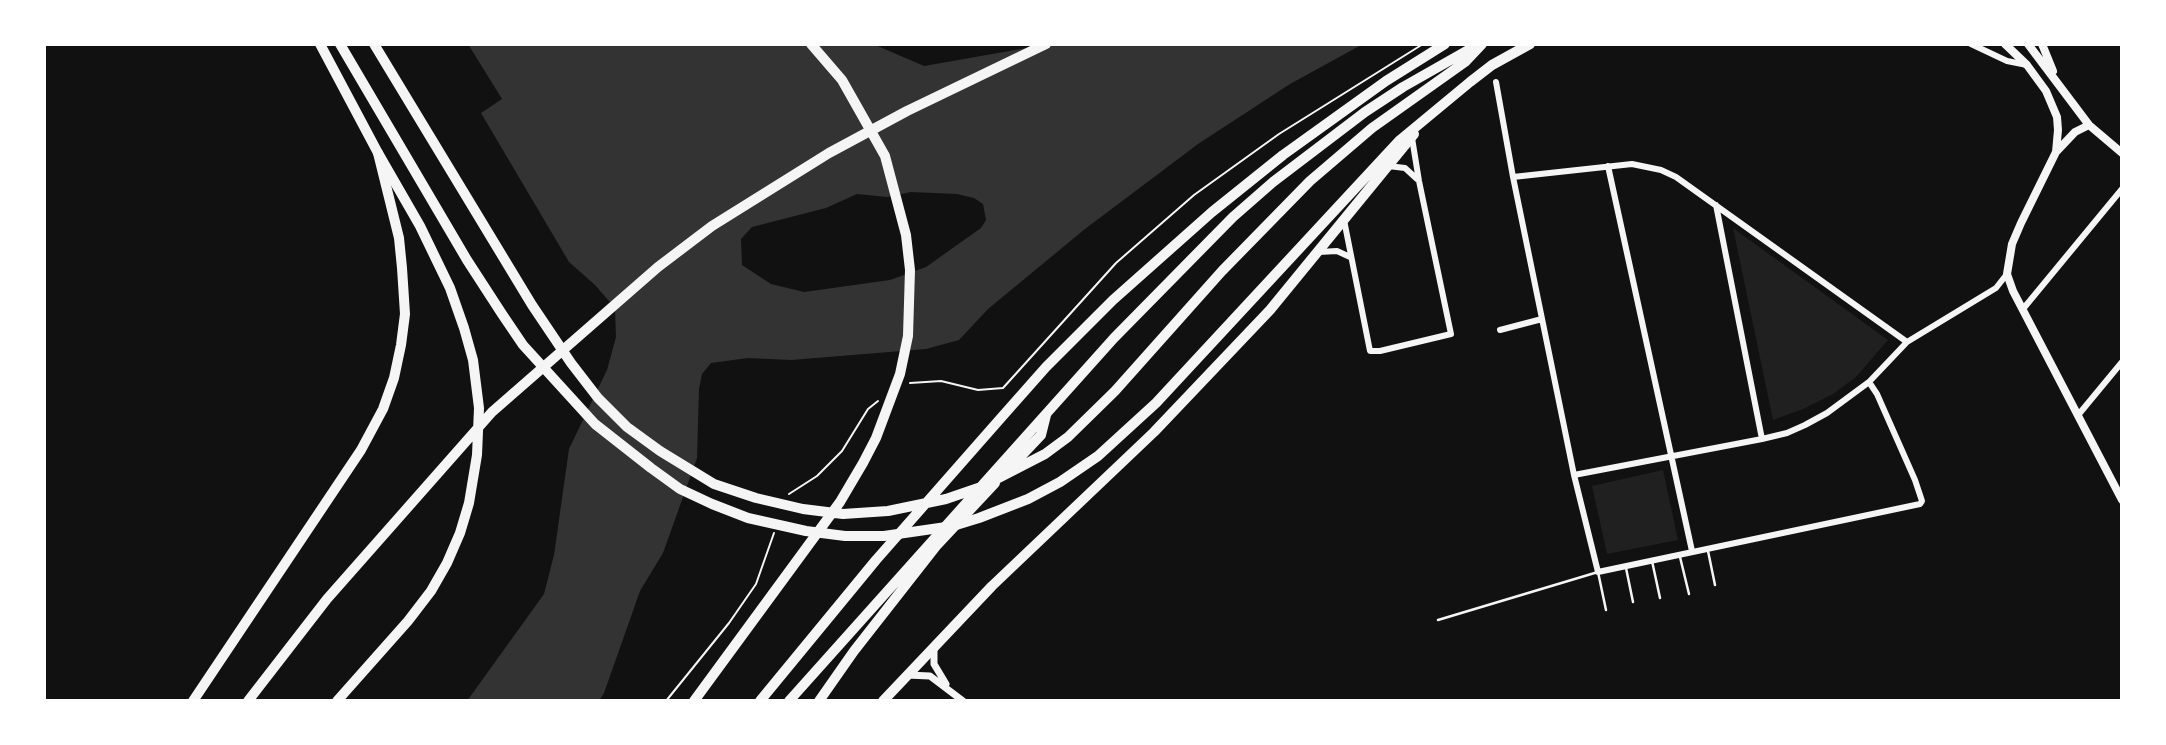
<!DOCTYPE html>
<html>
<head>
<meta charset="utf-8">
<style>
  body { margin:0 }
  #map { position:relative; width:2166px; height:745px; overflow:hidden; background:#111; font-family:Raleway,sans-serif }
  canvas { display:block }
  .frame { position:absolute; inset:0; border:46px solid #fff; pointer-events:none }
</style>
</head>
<body>
<div id="map">
<canvas width="2166" height="745"></canvas>
<div class="frame"></div>
</div>
<script>
const c = document.querySelector('canvas').getContext('2d');
c.lineJoin = 'round';
function paint(path, color) {
  c.fillStyle = color;
  c.fill(path, 'evenodd');
}
function shape(rows) {
  const path = new Path2D();
  for (const r of rows) {
    path.moveTo(r[0], r[1]);
    for (let i = 2; i < r.length; i += 2) path.lineTo(r[i], r[i + 1]);
  }
  return path;
}
function stroke(path, color, width, dash) {
  c.strokeStyle = color;
  c.lineWidth = width;
  c.lineCap = dash ? 'butt' : 'round';
  c.setLineDash(dash || []);
  c.stroke(path);
}
paint(shape([
  [1733,228,1888,340,1856,377,1833,394,1803,409,1773,420],
  [1663,470,1678,540,1607,554,1592,486]
]), '#202020');
paint(shape([
  [468,44,873,44,924,66,1049,44,1363,44,1290,84,1198,144,1085,229,988,309,959,340,926,349,791,360,748,358,711,363,702,374,699,389,697,458,663,553,640,591,604,693,599,701,467,701,544,594,554,555,569,449,607,370,616,337,615,308,595,285,569,262,481,113,502,99],
  [911,192,957,194,974,198,983,204,986,220,981,228,926,267,890,280,804,292,771,284,742,265,741,239,752,227,826,208,857,194,887,197]
]), '#333');
stroke(shape([
  [910,383,941,381,978,390,1003,388,1116,263,1194,195,1279,134,1423,44],
  [789,494,817,476,842,451,868,409,878,401],
  [666,701,729,623,756,584,774,533]
]), '#f5f5f5', 2);
stroke(shape([
  [1708,551,1715,585],
  [1680,557,1689,594],
  [1652,561,1660,598],
  [1626,568,1633,602],
  [1438,620,1598,572,1606,610]
]), '#f5f5f5', 2.5);
stroke(shape([
  [1971,44,2007,61,2027,65],
  [1496,82,1513,177,1574,475,1598,572,1920,504,1922,501,1915,480,1877,394,1869,382],
  [1388,166,1405,168,1417,179],
  [1608,166,1692,551],
  [1513,177,1632,164,1661,170,1676,177,1907,342],
  [1716,205,1762,439],
  [1344,220,1370,351,1380,351,1451,334,1419,181,1412,138],
  [1319,252,1337,251,1350,257],
  [2023,309,2122,189],
  [1500,330,1542,319],
  [2079,414,2122,362],
  [1574,475,1762,439,1787,433,1805,425,1827,413,1869,382,1907,342,1996,288,2007,274]
]), '#f5f5f5', 6);
stroke(shape([
  [934,647,934,664,946,684],
  [907,675,930,676,963,701]
]), '#f5f5f5', 7);
stroke(shape([
  [2005,44,2027,65,2046,91,2057,117,2058,130,2056,152,2021,223,2012,244,2007,274,2013,291,2122,500],
  [2028,44,2089,125,2122,153],
  [2042,44,2053,71],
  [2057,151,2075,132,2089,125]
]), '#f5f5f5', 8);
stroke(shape([
  [340,44,467,260,502,314,523,345,595,424,651,468,680,489,712,504,748,518,806,531,845,536,884,536,953,526,979,518,1028,499,1060,482,1098,456,1156,403,1400,140,1470,82,1492,65,1530,44],
  [193,701,361,450,383,409,394,378,401,345,405,314,402,268,399,238,378,153,320,44],
  [883,701,992,586,1154,432,1270,310,1414,134]
]), '#f5f5f5', 10);
stroke(shape([
  [374,44,532,305,571,363,598,398,627,427,660,451,714,484,756,498,803,509,843,514,888,511,946,499,981,487,1045,454,1068,437,1115,391,1222,271,1310,181,1372,128,1465,62,1482,44],
  [1006,472,1041,435,1046,415],
  [248,701,327,599,492,412,658,267,712,226,829,153,907,111,1046,44],
  [337,701,408,621,431,591,447,563,460,533,469,503,477,455,479,408,473,360,464,328,450,288,420,226,378,153],
  [694,701,840,502,863,463,876,438,900,374,908,336,910,270,906,235,885,156,842,80,811,44],
  [760,701,876,560,1000,419,1046,367,1113,300,1212,212,1283,155,1386,81,1445,44],
  [789,701,1114,338,1233,217,1273,182,1365,112,1403,87,1477,45],
  [819,701,854,651,937,545,995,483]
]), '#f5f5f5', 10);
</script>
</body>
</html>
